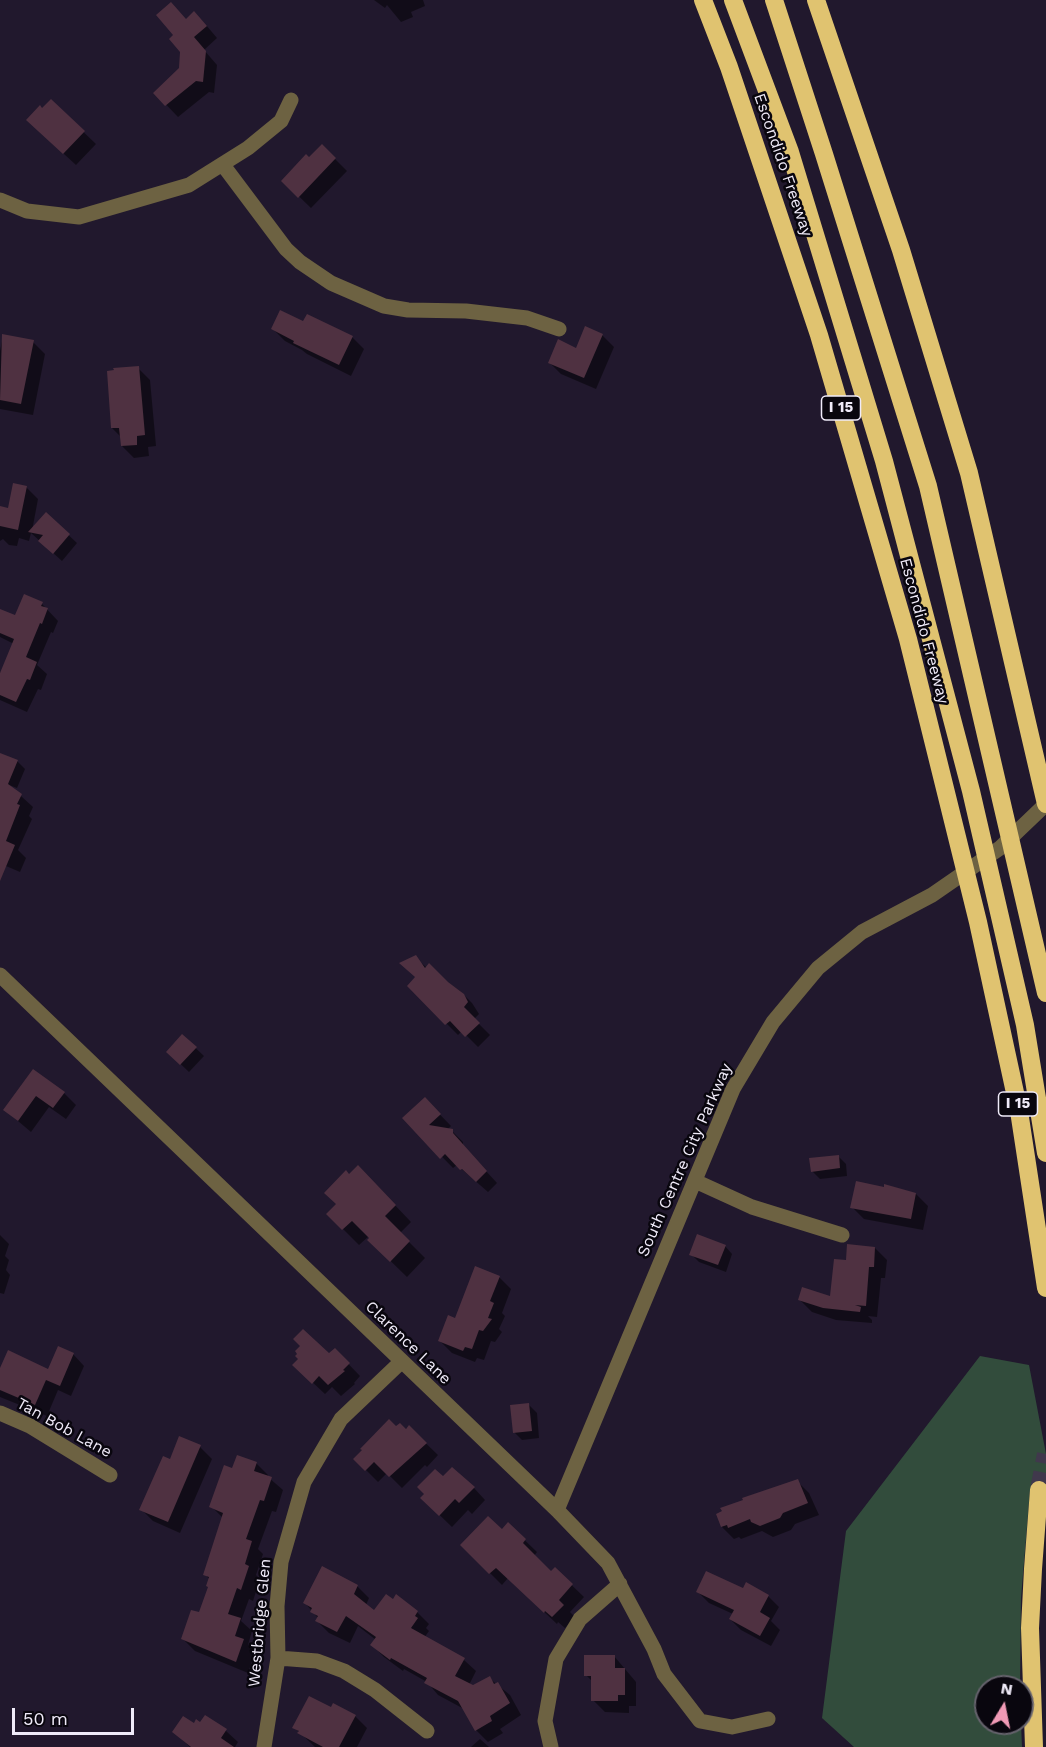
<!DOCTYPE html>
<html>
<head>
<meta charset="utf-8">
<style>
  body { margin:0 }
  #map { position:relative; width:1046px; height:1747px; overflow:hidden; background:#21182d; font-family:"Work Sans",sans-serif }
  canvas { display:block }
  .north { position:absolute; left:974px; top:1675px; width:60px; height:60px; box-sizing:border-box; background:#09060e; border:2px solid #65626c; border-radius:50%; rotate:10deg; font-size:16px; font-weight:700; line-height:24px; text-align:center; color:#f0ebf9 }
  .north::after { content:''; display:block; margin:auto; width:21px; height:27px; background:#f09ab6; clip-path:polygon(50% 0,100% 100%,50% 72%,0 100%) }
  .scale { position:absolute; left:12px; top:1708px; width:122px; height:27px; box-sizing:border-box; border:3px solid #f0ebf9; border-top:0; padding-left:8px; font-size:18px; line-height:21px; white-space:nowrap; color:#f0ebf9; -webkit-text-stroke:4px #09060e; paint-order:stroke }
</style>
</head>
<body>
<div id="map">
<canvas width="1046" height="1747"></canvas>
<div class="north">N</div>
<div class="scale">50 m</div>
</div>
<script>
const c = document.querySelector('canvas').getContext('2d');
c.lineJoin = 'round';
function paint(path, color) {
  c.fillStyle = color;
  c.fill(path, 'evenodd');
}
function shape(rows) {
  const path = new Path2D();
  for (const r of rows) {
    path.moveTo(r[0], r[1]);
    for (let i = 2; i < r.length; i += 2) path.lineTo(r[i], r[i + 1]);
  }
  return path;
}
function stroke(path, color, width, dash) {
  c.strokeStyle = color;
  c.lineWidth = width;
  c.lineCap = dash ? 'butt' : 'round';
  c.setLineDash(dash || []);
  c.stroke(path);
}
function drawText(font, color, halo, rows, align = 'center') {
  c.font = font + ' "Work Sans",sans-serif';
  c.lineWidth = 5;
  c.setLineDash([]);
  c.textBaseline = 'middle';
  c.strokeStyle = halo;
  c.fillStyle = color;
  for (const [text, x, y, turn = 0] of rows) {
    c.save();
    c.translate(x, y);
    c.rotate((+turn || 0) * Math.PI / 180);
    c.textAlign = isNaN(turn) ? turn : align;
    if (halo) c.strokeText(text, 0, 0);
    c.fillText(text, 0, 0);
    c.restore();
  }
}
paint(shape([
  [980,1356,1029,1365,1046,1454,1046,1492,1030,1490,1021,1598,1020,1687,986,1687,986,1723,1021,1723,1022,1747,854,1747,822,1718,846,1531]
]), '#324c3c');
paint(shape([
  [374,0,423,0,425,6,411,12,413,17,401,22,387,5,385,8],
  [186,20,206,25,217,38,204,50,217,65,214,93,209,92,178,117,155,93,181,69],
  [51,101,96,144,76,165,40,132],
  [322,146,347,171,311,208,283,181],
  [304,323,352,337,364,349,351,376,307,354,302,350,285,341,273,329],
  [602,335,614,347,596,389,561,374,549,362],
  [3,336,33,342,45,354,33,415,0,409,0,351],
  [138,368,150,380,156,446,148,447,149,456,134,458,122,446,121,437,112,428],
  [26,487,38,499,32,531,46,514,77,543,62,561,31,533,29,541,19,538,17,546,9,545,3,539,0,541,0,507,9,509],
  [42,604,58,621,53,633,51,632,37,665,47,674,41,690,38,689,27,712,0,700,0,672,2,673,14,644,0,637,0,610,16,617],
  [0,754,17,761,25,769,17,788,9,785,33,807,29,816,32,819,18,850,26,858,20,872,6,866,0,867],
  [415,957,427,968,460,991,472,1003,479,1014,474,1019,490,1035,478,1047,462,1031,458,1035,409,986,416,978],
  [183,1036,204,1056,189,1072,168,1052],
  [33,1071,64,1093,76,1105,66,1119,49,1107,31,1132,5,1110],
  [425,1099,451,1126,447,1130,452,1131,463,1142,463,1146,497,1183,488,1192,457,1165,453,1168,404,1118],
  [838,1156,846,1164,847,1176,820,1179,812,1171],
  [349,1176,374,1183,411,1222,400,1233,425,1258,407,1277,369,1240,371,1238,369,1236,359,1245,328,1214,337,1204],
  [916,1194,928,1206,923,1230,864,1219,852,1207],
  [0,1235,9,1244,5,1256,9,1260,6,1270,10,1275,4,1294,0,1293],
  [725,1246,732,1254,726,1272,699,1262,691,1254],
  [875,1248,887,1260,885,1278,881,1278,877,1317,868,1316,872,1320,872,1323,836,1320,812,1312,800,1300,831,1299,847,1262],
  [499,1277,511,1289,502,1313,505,1316,499,1329,502,1332,495,1342,491,1341,484,1360,477,1358,475,1362,452,1353,440,1341,456,1320],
  [303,1346,330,1356,335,1350,360,1376,354,1383,355,1384,341,1396,332,1387,325,1394,294,1365,300,1359],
  [73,1354,84,1366,71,1396,58,1390,47,1416,0,1397,0,1372,49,1371],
  [529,1405,537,1413,539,1438,522,1440,514,1432],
  [409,1427,438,1455,427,1467,425,1465,402,1488,387,1473,378,1482,355,1459],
  [200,1447,212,1459,180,1533,153,1521,141,1509,170,1461],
  [256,1463,268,1475,268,1477,283,1490,276,1512,272,1511,258,1549,263,1554,256,1575,260,1579,253,1601,249,1599,241,1621,252,1631,248,1645,255,1652,248,1673,195,1651,183,1639,200,1614,210,1587,210,1580,205,1574,223,1518,211,1506,233,1470],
  [443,1478,474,1488,485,1500,472,1514,468,1510,452,1527,422,1498],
  [797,1481,809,1493,819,1515,795,1524,791,1530,773,1537,762,1531,741,1539,739,1537,734,1539,722,1527,723,1512],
  [508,1524,537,1552,534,1556,551,1573,555,1569,584,1597,570,1612,575,1617,565,1628,558,1622,557,1624,508,1578,502,1585,462,1545,502,1531],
  [322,1568,357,1586,369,1598,366,1605,375,1612,417,1612,429,1624,426,1628,429,1631,424,1638,464,1660,476,1671,469,1685,473,1687,489,1678,510,1695,521,1715,500,1729,503,1733,488,1742,476,1730,464,1709,438,1695,427,1682,404,1669,403,1671,384,1657,372,1645,376,1640,358,1626,350,1643,329,1633,317,1621,318,1618,305,1603],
  [743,1589,768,1596,779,1607,771,1621,780,1630,771,1646,741,1630,730,1619,733,1614,709,1603,698,1592],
  [614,1656,636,1682,636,1706,629,1706,629,1713,605,1712,593,1700,593,1682,586,1675],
  [332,1709,355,1716,367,1728,357,1747,315,1747,294,1727],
  [195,1725,226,1731,238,1742,235,1747,190,1747,174,1732],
  [480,1739,489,1747,471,1747]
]), '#0007');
paint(shape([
  [171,2,186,19,194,11,207,26,194,37,206,51,203,82,196,81,165,106,153,93,179,68,180,52,169,39,173,35,156,15],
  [51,99,85,131,63,154,26,120,40,105,42,108],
  [322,144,336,158,298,198,281,181,306,154,309,157],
  [280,310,303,321,307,314,353,336,339,365,293,343,294,341,271,329],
  [585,326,603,334,584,378,548,363,558,339,576,348],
  [2,334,34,340,21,404,0,400],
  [139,366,145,435,137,436,137,445,121,446,119,428,111,428,107,371,114,370,113,368],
  [13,483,27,486,18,530,0,526,0,506,8,508],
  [46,512,70,534,53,554,38,541,43,535,28,532],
  [24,594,43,602,41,606,48,608,42,624,40,623,26,657,37,662,30,680,27,679,16,702,0,695,0,673,14,639,0,633,0,609,15,615],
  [0,753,18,760,8,784,22,794,17,804,20,805,6,841,15,845,0,881],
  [416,955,425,968,429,963,448,982,464,994,468,1002,464,1007,480,1023,465,1037,450,1021,445,1025,407,986,415,977,399,963],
  [182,1034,197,1047,180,1065,166,1052],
  [33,1069,65,1092,53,1108,36,1096,18,1121,3,1110],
  [425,1097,441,1114,429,1125,453,1129,453,1133,487,1171,476,1182,462,1169,460,1170,445,1154,440,1159,402,1118],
  [839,1155,840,1168,811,1172,809,1158],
  [358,1165,396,1205,385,1216,410,1241,390,1262,367,1240,369,1238,352,1221,342,1230,326,1214,336,1204,324,1193,346,1170,349,1174],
  [856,1181,884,1187,884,1184,916,1193,911,1219,850,1208],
  [697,1234,726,1245,718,1265,689,1255],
  [847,1244,875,1247,874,1267,869,1267,866,1306,855,1305,861,1307,860,1312,823,1308,798,1300,802,1287,830,1296,834,1259,846,1260],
  [475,1266,500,1276,490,1301,494,1303,488,1318,492,1319,483,1331,479,1330,472,1349,465,1347,463,1351,438,1341,448,1315,455,1318],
  [303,1329,329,1353,335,1348,350,1363,343,1370,345,1371,328,1385,319,1376,312,1384,292,1365,298,1359,295,1356,297,1354,295,1351,300,1346,293,1339],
  [58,1346,74,1353,60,1386,46,1380,35,1405,0,1390,0,1368,8,1350,48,1369],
  [529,1403,532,1431,513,1433,510,1405],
  [389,1419,396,1426,400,1423,406,1429,409,1425,427,1443,389,1477,374,1462,365,1471,353,1459,362,1450,360,1449],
  [179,1436,201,1445,168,1522,139,1510,163,1456,170,1459],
  [237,1455,257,1462,254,1471,272,1477,264,1501,260,1500,246,1539,252,1541,245,1564,249,1566,241,1590,237,1588,228,1614,241,1618,235,1636,244,1639,236,1662,181,1639,191,1610,199,1612,208,1587,206,1586,209,1577,203,1575,223,1513,209,1507,224,1465,232,1468],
  [452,1467,475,1487,459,1503,455,1499,439,1516,420,1498,424,1494,417,1487,435,1469,443,1476],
  [798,1479,808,1503,783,1513,780,1518,760,1526,751,1522,750,1519,728,1528,727,1525,721,1527,716,1514,722,1511,720,1508,743,1500,742,1498],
  [488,1516,502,1529,508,1522,526,1539,523,1543,551,1571,555,1567,573,1584,559,1600,564,1605,552,1617,545,1611,544,1613,496,1568,489,1574,460,1545],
  [322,1566,358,1585,354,1594,374,1610,386,1594,393,1599,396,1594,418,1611,415,1616,418,1618,411,1628,465,1658,455,1676,473,1685,490,1676,494,1684,498,1682,510,1703,490,1716,492,1721,475,1731,458,1701,424,1683,427,1678,391,1658,390,1660,370,1645,376,1637,346,1616,337,1632,315,1621,318,1616,310,1612,312,1608,303,1603],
  [706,1571,743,1588,746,1582,769,1595,760,1612,770,1618,760,1636,729,1619,734,1610,696,1592],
  [584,1655,615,1655,615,1668,625,1668,625,1695,618,1695,618,1701,591,1701,591,1676,584,1676],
  [309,1696,331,1707,333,1703,356,1715,339,1747,323,1747,297,1733,299,1731,292,1728],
  [205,1715,227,1729,221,1738,234,1747,191,1747,172,1732,183,1716,194,1723,196,1719,200,1722]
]), '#4f3141');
stroke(shape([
  [1039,1490,1046,1454]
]), '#40384c', 18, [18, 9]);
stroke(shape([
  [223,165,286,249,300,262,331,283,384,306,408,310,466,311,527,318,559,329],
  [0,200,27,211,79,217,189,185,248,148,281,121,291,100],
  [0,975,557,1510,608,1563,654,1649,664,1674,700,1721,732,1727,768,1719],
  [695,1181,752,1207,842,1235],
  [0,1413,30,1426,110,1475],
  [557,1510,733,1089,773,1022,818,968,862,932,932,895,1000,848,1046,804],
  [278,1658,317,1661,344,1671,375,1690,427,1731],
  [264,1747,278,1658,277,1606,281,1562,304,1482,341,1419,402,1361],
  [551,1747,545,1721,556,1659,580,1619,620,1584]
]), '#6d6242', 15);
stroke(shape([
  [703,0,729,67,819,335,908,639,978,922,1019,1111,1046,1288],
  [733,0,790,152,884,461,971,791,1025,1025,1046,1153],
  [774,0,824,154,928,486,1046,993],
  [816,0,901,250,969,473,1046,804],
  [1034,1747,1030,1628,1033,1569,1039,1490]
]), '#e0c370', 18);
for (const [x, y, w] of [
  [841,408,39],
  [1018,1104,39]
]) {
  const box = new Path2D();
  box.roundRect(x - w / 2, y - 12, w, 24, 4.5);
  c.fillStyle = '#09060e';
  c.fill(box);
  stroke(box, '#f0ebf9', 1.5);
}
drawText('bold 15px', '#f0ebf9', null, [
  ["I 15",841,408],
  ["I 15",1018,1104]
]);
drawText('16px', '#f0ebf9', '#09060e', [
  ["Escondido Freeway",783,165,71],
  ["Escondido Freeway",924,631,75],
  ["South Centre City Parkway",685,1160,-66],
  ["Clarence Lane",408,1343,44],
  ["Tan Bob Lane",64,1428,29],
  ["Westbridge Glen",260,1623,-85]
]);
</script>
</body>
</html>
